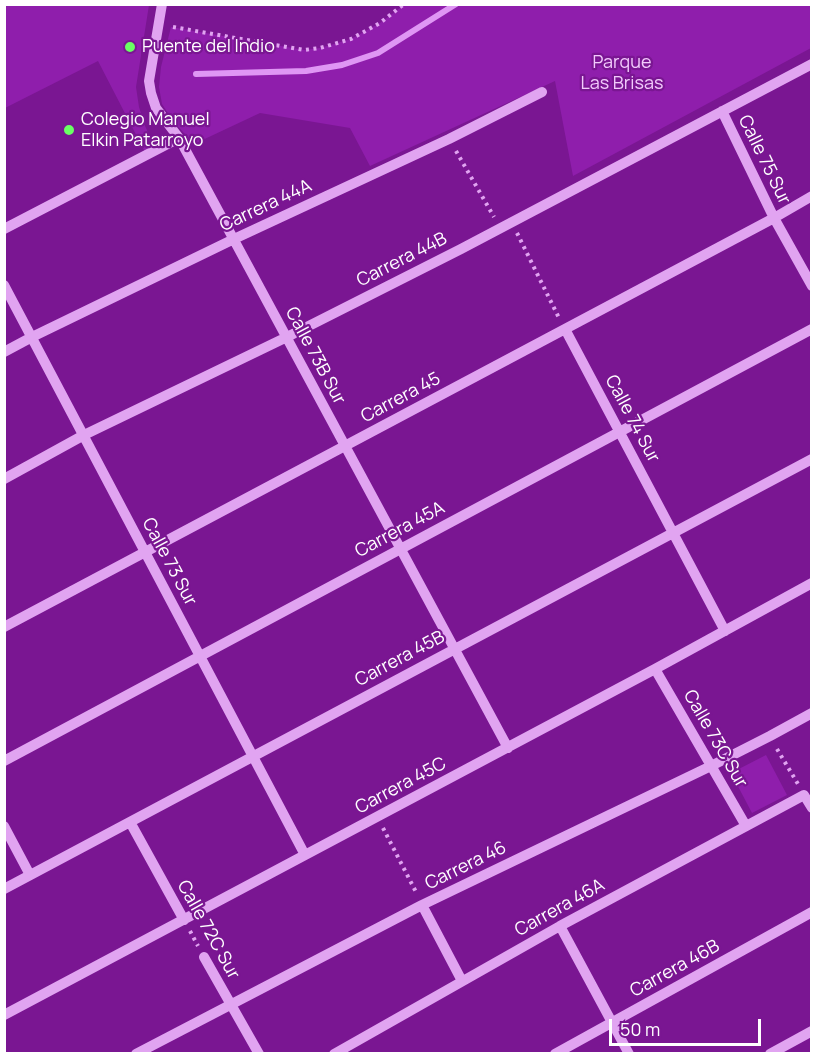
<!DOCTYPE html>
<html>
<head>
<meta charset="utf-8">
<style>
  body { margin:0 }
  #map { position:relative; width:816px; height:1058px; overflow:hidden; background:#7a1692; font-family:Manrope,sans-serif }
  canvas { display:block }
  .frame { position:absolute; inset:0; border:6px solid #fff; pointer-events:none }
  .scale { position:absolute; left:609px; top:1019px; width:152px; height:27px; box-sizing:border-box; border:3px solid #fff; border-top:0; padding-left:8px; font-size:18px; line-height:21px; white-space:nowrap; color:#fff; -webkit-text-stroke:4px #7a1692; paint-order:stroke }
</style>
</head>
<body>
<div id="map">
<canvas width="816" height="1058"></canvas>
<div class="frame"></div>
<div class="scale">50 m</div>
</div>
<script>
const c = document.querySelector('canvas').getContext('2d');
c.lineJoin = 'round';
function paint(path, color) {
  c.fillStyle = color;
  c.fill(path, 'evenodd');
}
function shape(rows) {
  const path = new Path2D();
  for (const r of rows) {
    path.moveTo(r[0], r[1]);
    for (let i = 2; i < r.length; i += 2) path.lineTo(r[i], r[i + 1]);
  }
  return path;
}
function stroke(path, color, width, dash) {
  c.strokeStyle = color;
  c.lineWidth = width;
  c.lineCap = dash ? 'butt' : 'round';
  c.setLineDash(dash || []);
  c.stroke(path);
}
function drawText(font, color, halo, rows, align = 'center') {
  c.font = font + ' Manrope,sans-serif';
  c.lineWidth = 4.5;
  c.setLineDash([]);
  c.textBaseline = 'middle';
  c.strokeStyle = halo;
  c.fillStyle = color;
  for (const [text, x, y, turn = 0] of rows) {
    c.save();
    c.translate(x, y);
    c.rotate((+turn || 0) * Math.PI / 180);
    c.textAlign = isNaN(turn) ? turn : align;
    if (halo) c.strokeText(text, 0, 0);
    c.fillText(text, 0, 0);
    c.restore();
  }
}
paint(shape([
  [5,5,149,5,136,87,139,107,145,126,155,147,145,152,98,61,5,108],
  [404,5,811,5,811,48,573,176,555,81,370,166,350,128,260,113,194,144,173,121,162,104,159,87,161,67,171,27,304,50,320,48,351,39,380,23],
  [766,755,787,795,752,813,731,773]
]), '#8f1eac');
stroke(shape([
  [196,74,306,71,342,65,378,53,456,4]
]), '#df96f4', 6);
stroke(shape([
  [173,27,304,50,320,48,351,39,380,23,404,4],
  [456,151,494,217],
  [517,233,559,318],
  [777,749,798,784],
  [383,828,417,894],
  [190,931,198,946]
]), '#e1a4f1', 4, [3, 4.5]);
stroke(shape([
  [162,4,149,81,151,93,156,108,179,138,508,748],
  [722,111,774,218,812,286],
  [4,229,179,138],
  [4,285,305,855],
  [565,329,725,631],
  [4,352,32,337,234,239,449,139,542,92],
  [4,479,84,435,287,337,461,249,812,64],
  [4,627,774,218,812,196],
  [655,669,746,826],
  [4,761,812,329],
  [130,822,184,920],
  [4,826,30,875],
  [4,889,812,459],
  [422,905,462,981],
  [560,926,629,1054],
  [204,957,259,1054],
  [4,1015,655,669,812,583],
  [136,1054,422,905,711,766,770,736,812,713],
  [334,1054,560,926,804,795,812,808],
  [555,1054,812,912],
  [770,1054,812,1031]
]), '#e1a4f1', 10);
for (const [x, y, r, color] of [
  [130,47,6,"#6aff64"],
  [69,130,6,"#6aff64"]
]) {
  const dot = new Path2D();
  dot.arc(x, y, r, 0, 2 * Math.PI);
  c.fillStyle = color;
  c.fill(dot);
  stroke(dot, '#7a1692', 2);
}
drawText('18px', '#fff', '#7a1692', [
  ["Puente del Indio",142,47],
  ["Colegio Manuel",81,120],
  ["Elkin Patarroyo",81,141]
], 'left');
drawText('18px', '#f2cbfc', '#7a1692', [
  ["Parque",622,63],
  ["Las Brisas",622,84]
]);
drawText('18px', '#fff', '#7a1692', [
  ["Calle 75 Sur",764,160,64],
  ["Carrera 44A",266,206,-25],
  ["Carrera 44B",402,260,-27],
  ["Calle 73B Sur",315,356,62],
  ["Carrera 45",401,398,-28],
  ["Calle 74 Sur",632,419,62],
  ["Carrera 45A",400,530,-28],
  ["Calle 73 Sur",169,562,62],
  ["Carrera 45B",400,659,-28],
  ["Calle 73C Sur",715,739,60],
  ["Carrera 45C",401,786,-28],
  ["Carrera 46",466,866,-26],
  ["Carrera 46A",560,908,-29],
  ["Calle 72C Sur",208,930,61],
  ["Carrera 46B",675,969,-29]
]);
</script>
</body>
</html>
